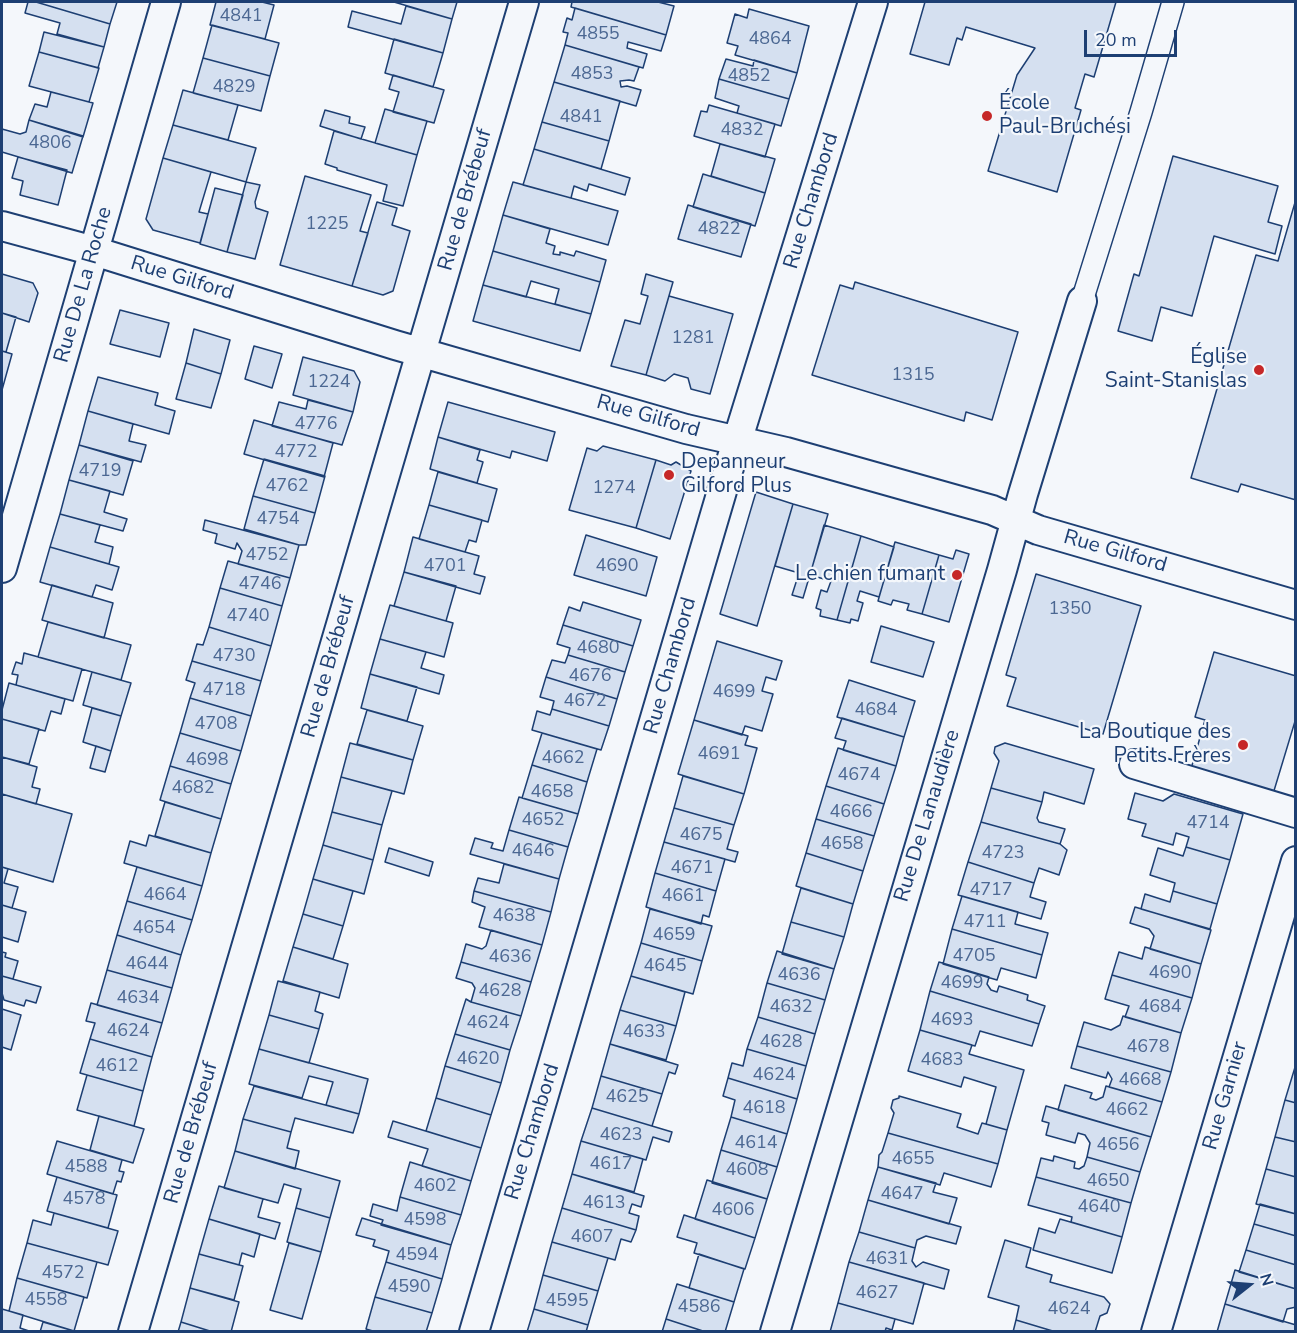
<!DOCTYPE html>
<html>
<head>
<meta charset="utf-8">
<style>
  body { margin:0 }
  #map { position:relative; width:1297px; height:1333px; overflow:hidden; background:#f4f7fb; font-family:"Nunito Sans",sans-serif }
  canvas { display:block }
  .frame { position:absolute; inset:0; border:3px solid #1d3f73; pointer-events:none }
  .north { position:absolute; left:1219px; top:1255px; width:60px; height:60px; -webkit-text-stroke:4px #f4f7fb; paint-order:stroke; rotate:73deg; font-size:16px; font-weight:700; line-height:24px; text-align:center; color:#1d3f73 }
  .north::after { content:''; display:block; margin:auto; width:21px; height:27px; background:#1d3f73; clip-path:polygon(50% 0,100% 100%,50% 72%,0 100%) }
  .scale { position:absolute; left:1084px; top:30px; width:93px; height:27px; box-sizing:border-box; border:3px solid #1d3f73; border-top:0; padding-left:8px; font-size:18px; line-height:21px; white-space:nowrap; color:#1d3f73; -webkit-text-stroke:4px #f4f7fb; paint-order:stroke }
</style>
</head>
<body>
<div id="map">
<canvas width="1297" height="1333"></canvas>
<div class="frame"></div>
<div class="north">N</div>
<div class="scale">20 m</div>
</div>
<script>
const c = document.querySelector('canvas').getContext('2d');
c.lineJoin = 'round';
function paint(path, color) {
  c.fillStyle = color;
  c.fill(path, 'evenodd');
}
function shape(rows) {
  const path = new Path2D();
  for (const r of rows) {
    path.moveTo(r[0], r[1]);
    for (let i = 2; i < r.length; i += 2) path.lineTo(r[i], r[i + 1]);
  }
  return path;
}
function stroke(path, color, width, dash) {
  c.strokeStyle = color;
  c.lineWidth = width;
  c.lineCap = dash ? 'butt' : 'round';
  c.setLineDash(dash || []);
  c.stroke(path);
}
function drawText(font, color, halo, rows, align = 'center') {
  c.font = font + ' "Nunito Sans",sans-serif';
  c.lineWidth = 4.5;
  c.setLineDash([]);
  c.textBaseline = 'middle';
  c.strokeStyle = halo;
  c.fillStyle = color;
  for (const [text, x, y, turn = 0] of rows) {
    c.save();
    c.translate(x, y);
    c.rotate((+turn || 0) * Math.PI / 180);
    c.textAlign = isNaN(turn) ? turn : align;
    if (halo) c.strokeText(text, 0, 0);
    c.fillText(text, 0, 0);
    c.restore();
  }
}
const building = shape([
  [28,2,36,2,110,24,104,47,57,34,60,23,25,13,28,2],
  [36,2,117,2,110,24,36,2],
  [216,2,262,2,274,5,265,39,210,25,216,2],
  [394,2,457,2,452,19,394,2],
  [572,2,658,2,674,6,666,35,571,7,572,2],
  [925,2,1116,2,1094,77,1085,74,1075,108,1081,110,1057,192,988,171,1017,75,1035,48,966,27,962,40,957,38,949,65,910,54,925,2],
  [406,6,452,19,443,53,348,27,352,11,401,24,406,6],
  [575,8,666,35,661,51,628,42,627,48,647,54,643,68,565,45,568,33,563,32,567,18,572,20,575,8],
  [749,9,809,26,797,73,735,55,738,46,727,43,735,14,747,18,749,9],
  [212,25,279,43,270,76,203,58,212,25],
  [44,32,104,47,98,68,39,52,44,32],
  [394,39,443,53,433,87,385,73,394,39],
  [565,45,639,67,634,81,629,80,620,81,621,87,627,86,641,90,636,106,554,82,565,45],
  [39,52,99,68,89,102,29,86,39,52],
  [203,58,270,76,261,111,193,93,203,58],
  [726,59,753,66,754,60,797,73,789,99,719,79,726,59],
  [393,75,444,90,434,123,393,112,399,92,389,89,393,75],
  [719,79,789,99,781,126,737,113,739,106,715,98,719,79],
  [554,82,620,101,609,141,542,122,554,82],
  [183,90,238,105,228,140,173,125,183,90],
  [51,92,93,103,83,137,29,120,35,104,47,107,51,92],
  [709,105,775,124,765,157,694,136,701,111,707,112,709,105],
  [385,109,427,121,417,155,375,143,385,109],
  [325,110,350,117,349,123,365,127,361,139,320,126,325,110],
  [29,120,83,136,72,173,2,152,2,129,20,134,26,132,29,120],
  [542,122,609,141,601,169,534,149,542,122],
  [173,125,256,148,246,182,163,158,173,125],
  [334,131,417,155,403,206,383,201,387,185,337,170,337,168,325,164,334,131],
  [720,144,775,159,765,193,711,176,720,144],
  [534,149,630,178,625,195,589,184,587,191,574,186,571,198,523,185,534,149],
  [1173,156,1278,186,1268,222,1282,226,1275,254,1214,236,1192,316,1161,307,1152,341,1118,331,1134,274,1139,276,1173,156],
  [18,157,67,170,58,205,20,195,23,181,12,178,18,157],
  [163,158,211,172,199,212,208,214,200,243,153,230,146,219,163,158],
  [703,174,765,193,755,226,693,207,703,174],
  [305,176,371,195,360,231,368,233,352,286,280,265,305,176],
  [246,182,260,185,255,202,256,208,268,212,255,259,227,252,246,182],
  [513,182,618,211,608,245,503,215,513,182],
  [215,188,243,195,227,252,200,244,215,188],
  [1296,199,1296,500,1241,484,1238,492,1191,478,1256,255,1278,261,1296,199],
  [377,202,397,208,392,225,410,231,393,291,383,295,352,286,377,202],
  [688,205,751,224,741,257,678,239,688,205],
  [503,215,550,229,546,243,555,246,553,254,560,255,560,252,574,256,576,251,606,260,600,282,493,251,503,215],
  [493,251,600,282,591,314,555,304,559,289,531,281,526,297,483,285,493,251],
  [2,274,33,283,38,293,29,322,2,313,2,274],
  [646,274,673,282,646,375,611,366,625,320,640,324,648,296,641,294,646,274],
  [855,282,1018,332,992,420,966,412,964,421,812,375,840,285,853,289,855,282],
  [483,285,591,314,580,351,473,321,483,285],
  [669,296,733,314,710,394,691,389,688,378,674,374,665,381,646,375,669,296],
  [120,310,169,323,160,357,110,344,120,310],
  [2,313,16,317,6,352,2,351,2,313],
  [194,329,230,340,221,374,186,363,194,329],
  [254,346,282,354,272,388,245,379,254,346],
  [2,351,12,354,2,390,2,351],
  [303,357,354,371,360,382,353,412,293,395,303,357],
  [186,363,221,374,211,408,176,399,186,363],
  [98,377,158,393,155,405,175,411,169,434,88,411,98,377],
  [308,400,353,412,342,445,272,426,279,402,306,409,308,400],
  [448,402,555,432,547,461,512,451,510,458,438,437,448,402],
  [88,411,133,424,129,441,146,445,141,462,79,445,88,411],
  [254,420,333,443,324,477,244,454,254,420],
  [438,437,480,450,477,460,483,462,477,483,430,469,438,437],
  [79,445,133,461,123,495,69,480,79,445],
  [603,446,656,460,636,528,569,510,587,448,597,451,603,446],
  [264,459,325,476,315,513,253,496,264,459],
  [656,460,671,465,676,462,691,471,670,539,636,528,656,460],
  [438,472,497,489,488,522,429,505,438,472],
  [69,480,110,491,104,512,127,519,123,531,60,514,69,480],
  [756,492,793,504,757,626,720,614,756,492],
  [253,496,315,513,306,545,299,545,244,529,253,496],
  [793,504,828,514,803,598,792,595,799,573,775,566,793,504],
  [429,505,482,520,476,542,469,540,465,552,419,539,429,505],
  [60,514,100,525,95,542,113,547,109,564,50,547,60,514],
  [205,520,299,545,290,578,238,564,242,551,237,543,235,549,215,543,217,534,203,530,205,520],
  [824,525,861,536,837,620,820,616,821,610,816,608,821,590,827,592,831,581,810,575,824,525],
  [586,535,657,557,646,596,574,575,586,535],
  [861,536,894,547,879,597,860,591,857,601,863,603,858,621,851,619,850,623,837,620,861,536],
  [413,537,479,556,474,574,485,577,480,594,404,572,413,537],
  [895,542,939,555,922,614,907,610,909,604,893,600,891,605,878,601,895,542],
  [50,547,119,567,112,590,96,585,92,597,40,582,50,547],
  [956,550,969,554,949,622,922,614,939,555,953,559,956,550],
  [228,561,290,578,282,606,220,588,228,561],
  [404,572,456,586,446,621,394,606,404,572],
  [1036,574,1141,606,1103,734,1007,706,1016,678,1006,675,1036,574],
  [52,585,113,603,104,638,42,620,52,585],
  [220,588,282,606,271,646,209,627,220,588],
  [583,602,641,620,633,646,563,625,569,607,580,611,583,602],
  [390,605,453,623,444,657,380,639,390,605],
  [48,622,131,645,121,680,38,657,48,622],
  [563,625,633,646,625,672,568,655,570,648,557,644,563,625],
  [881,626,934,642,923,677,871,662,881,626],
  [209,627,271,646,261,681,192,661,197,644,203,645,209,627],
  [380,639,426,652,421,668,444,675,439,694,370,674,380,639],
  [717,641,782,661,776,680,766,677,762,691,773,694,762,731,745,726,742,735,694,720,717,641],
  [1214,652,1296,676,1296,718,1273,794,1191,769,1205,720,1195,717,1214,652],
  [24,653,82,669,73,701,16,685,18,675,12,674,16,662,22,664,24,653],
  [568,655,625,672,617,699,546,677,552,660,565,663,568,655],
  [192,661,261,681,251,716,190,698,195,683,186,680,192,661],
  [92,672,131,683,121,716,83,705,92,672],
  [370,674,417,687,407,721,361,708,370,674],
  [546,677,617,699,609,726,552,709,554,701,540,697,546,677],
  [849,680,915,701,904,737,837,717,849,680],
  [9,683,65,699,61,714,51,711,45,731,2,719,2,710,9,683],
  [190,698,251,716,241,751,180,733,190,698],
  [92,708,121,716,111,751,83,742,92,708],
  [552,709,609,726,601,750,532,730,537,711,550,715,552,709],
  [367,710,423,726,413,760,357,744,367,710],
  [842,718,904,737,896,766,843,750,846,741,835,738,842,718],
  [2,719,39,729,29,764,2,757,2,719],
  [694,720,748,736,745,745,757,748,744,794,678,774,694,720],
  [180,733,241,751,231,784,170,766,180,733],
  [542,733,597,749,587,782,532,765,542,733],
  [350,743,413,760,404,794,341,777,350,743],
  [1005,743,1094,769,1084,804,1044,792,1042,802,991,788,999,761,994,753,995,747,1005,743],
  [96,746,111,751,105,772,90,768,96,746],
  [838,748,896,766,884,804,826,786,838,748],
  [2,757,37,767,32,787,40,789,36,804,2,794,2,757],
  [532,765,587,782,578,814,522,798,532,765],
  [170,766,231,784,221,819,160,800,170,766],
  [683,776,744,794,734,825,674,808,683,776],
  [341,777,392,791,382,825,332,812,341,777],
  [826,786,884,804,874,836,816,819,826,786],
  [991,788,1042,802,1037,818,1039,822,1065,829,1060,844,981,822,991,788],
  [1135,793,1163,801,1174,794,1243,814,1230,860,1186,847,1189,837,1176,833,1173,845,1142,836,1146,824,1128,819,1135,793],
  [2,794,72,814,53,882,2,867,2,794],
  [519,797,578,814,568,847,509,830,519,797],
  [165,802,221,819,211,853,155,836,165,802],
  [674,808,734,825,727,849,738,852,735,862,664,842,674,808],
  [332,812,382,825,373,860,323,845,332,812],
  [816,819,874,836,863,871,806,853,816,819],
  [981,822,1060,844,1067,850,1059,875,1039,868,1034,883,968,862,981,822],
  [509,830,568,847,559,879,470,854,475,838,493,843,491,848,503,851,509,830],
  [149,835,211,853,202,886,124,863,130,841,146,846,149,835],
  [664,842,725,859,716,891,655,873,664,842],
  [323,845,373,860,364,894,313,879,323,845],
  [1186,847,1230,860,1217,904,1173,891,1175,883,1150,875,1158,848,1183,856,1186,847],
  [389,848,433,862,429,876,385,862,389,848],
  [806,853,863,871,853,904,796,886,806,853],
  [968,862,1034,883,1030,897,1046,902,1041,919,958,895,968,862],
  [504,864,559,879,551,912,474,891,478,878,499,883,504,864],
  [2,867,8,869,4,883,18,887,12,908,2,905,2,867],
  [137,867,202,886,192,920,127,901,137,867],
  [655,873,716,891,709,917,703,915,701,924,646,907,655,873],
  [313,879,353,891,343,926,303,914,313,879],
  [801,888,853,904,844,937,791,922,801,888],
  [474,891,551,912,542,945,479,927,485,907,472,902,474,891],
  [1173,891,1217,904,1210,929,1141,909,1145,894,1170,902,1173,891],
  [962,896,1018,912,1015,924,1048,933,1042,955,952,929,962,896],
  [127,901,192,920,181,955,117,935,127,901],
  [2,905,26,912,18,942,2,937,2,905],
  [1135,907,1211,930,1201,964,1150,949,1154,936,1149,929,1130,923,1135,907],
  [650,909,712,926,702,961,641,943,650,909],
  [303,914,343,926,333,959,293,947,303,914],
  [791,922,844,937,834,969,782,954,791,922],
  [952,929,1042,955,1036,978,1001,968,997,980,943,964,952,929],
  [491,930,542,945,531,982,461,962,466,944,482,949,486,946,491,930],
  [117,935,181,955,172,988,107,970,117,935],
  [641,943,702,961,693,994,631,976,641,943],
  [293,947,348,964,339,998,283,981,293,947],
  [1145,947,1201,964,1192,998,1112,975,1119,952,1142,959,1145,947],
  [777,951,834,969,825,1000,767,983,777,951],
  [2,952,6,953,5,957,18,961,13,979,2,976,2,952],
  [461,962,531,982,521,1016,471,1002,475,988,472,983,456,978,461,962],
  [939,962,989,977,987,984,991,990,997,992,999,986,1028,995,1027,1000,1045,1006,1039,1024,930,991,939,962],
  [107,970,172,988,162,1023,97,1005,107,970],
  [1112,975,1192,998,1181,1033,1125,1017,1129,1006,1105,999,1112,975],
  [2,976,41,987,36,1003,26,1000,24,1006,4,1000,2,993,2,976],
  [631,976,685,992,676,1026,620,1010,631,976],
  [278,981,320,992,315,1011,323,1014,319,1029,269,1015,278,981],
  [767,983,825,1000,815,1034,758,1017,767,983],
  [930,991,1039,1024,1032,1046,980,1031,975,1046,920,1030,930,991],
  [466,999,471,1002,521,1016,510,1050,455,1034,466,999],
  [91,1003,162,1023,152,1057,90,1039,95,1023,86,1021,91,1003],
  [2,1009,21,1015,11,1050,2,1047,2,1009],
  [620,1010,676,1026,666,1060,610,1044,620,1010],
  [269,1015,319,1029,309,1063,259,1049,269,1015],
  [1123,1016,1181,1033,1171,1072,1077,1046,1084,1022,1111,1030,1120,1025,1123,1016],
  [758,1017,815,1034,806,1066,747,1049,758,1017],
  [920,1030,972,1045,969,1054,1024,1070,1007,1130,986,1124,996,1087,964,1077,961,1087,908,1071,920,1030],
  [455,1034,510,1050,501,1083,445,1066,455,1034],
  [90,1039,152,1057,143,1091,80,1073,90,1039],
  [610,1044,678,1065,675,1074,669,1072,662,1094,601,1076,610,1044],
  [1077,1046,1171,1072,1162,1102,1109,1087,1112,1079,1108,1072,1106,1078,1071,1068,1077,1046],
  [259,1049,368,1079,359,1114,326,1105,333,1082,309,1076,302,1098,249,1084,259,1049],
  [747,1049,806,1066,797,1099,728,1078,732,1063,743,1066,747,1049],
  [1296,1064,1296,1103,1285,1100,1296,1064],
  [445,1066,501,1083,491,1115,436,1098,445,1066],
  [87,1075,143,1091,134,1126,77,1110,87,1075],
  [601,1076,662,1094,652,1126,592,1108,601,1076],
  [728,1078,797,1099,787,1134,731,1117,735,1100,723,1096,728,1078],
  [1065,1085,1092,1093,1090,1098,1096,1100,1103,1097,1106,1086,1162,1102,1151,1137,1058,1110,1065,1085],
  [254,1086,359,1114,353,1133,295,1118,291,1132,243,1119,254,1086],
  [899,1096,961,1114,957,1127,978,1134,982,1123,1007,1130,998,1164,888,1133,894,1113,891,1108,893,1100,899,1098,899,1096],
  [436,1098,491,1115,481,1148,426,1131,436,1098],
  [1285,1100,1296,1103,1296,1142,1275,1137,1285,1100],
  [1046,1106,1151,1137,1140,1172,1087,1157,1090,1143,1085,1135,1078,1133,1075,1143,1046,1135,1049,1123,1042,1121,1046,1106],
  [592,1108,672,1132,669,1142,653,1137,646,1160,581,1141,592,1108],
  [99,1116,144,1129,133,1163,90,1150,99,1116],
  [731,1117,787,1134,777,1167,721,1150,731,1117],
  [243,1119,291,1132,287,1148,299,1151,295,1169,235,1151,243,1119],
  [393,1121,481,1148,471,1181,422,1166,428,1149,388,1137,393,1121],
  [888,1133,998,1164,991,1187,944,1173,940,1185,878,1167,879,1155,882,1152,888,1133],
  [1275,1137,1296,1142,1296,1177,1266,1169,1275,1137],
  [57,1141,122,1160,119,1171,124,1172,121,1182,117,1181,113,1194,47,1174,57,1141],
  [581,1141,643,1159,634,1192,572,1174,581,1141],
  [721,1150,777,1167,767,1199,712,1183,721,1150],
  [235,1151,340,1181,330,1218,296,1208,301,1189,284,1184,278,1203,224,1188,235,1151],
  [1054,1156,1075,1162,1074,1168,1079,1169,1084,1166,1087,1157,1140,1172,1131,1203,1036,1177,1041,1158,1053,1161,1054,1156],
  [410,1162,471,1181,461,1215,400,1197,410,1162],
  [878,1167,936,1183,933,1192,957,1198,949,1224,868,1200,878,1167],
  [1266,1169,1296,1177,1296,1214,1256,1204,1266,1169],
  [572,1174,644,1196,641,1207,632,1204,629,1213,639,1216,636,1230,562,1208,572,1174],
  [57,1177,117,1195,108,1228,47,1211,57,1177],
  [1036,1177,1131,1203,1122,1237,1071,1222,1072,1217,1028,1205,1036,1177],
  [707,1180,767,1199,755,1238,695,1219,707,1180],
  [219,1186,263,1199,258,1217,280,1223,275,1239,209,1219,219,1186],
  [400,1197,461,1215,451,1245,381,1225,383,1220,370,1216,373,1204,397,1211,400,1197],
  [868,1200,961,1227,956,1244,926,1236,917,1240,915,1248,859,1232,868,1200],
  [1260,1204,1296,1214,1296,1236,1254,1224,1260,1204],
  [296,1208,330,1218,321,1252,287,1242,296,1208],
  [562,1208,636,1230,631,1242,621,1239,615,1260,552,1242,562,1208],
  [54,1213,118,1231,108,1265,27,1243,33,1220,51,1225,54,1213],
  [684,1215,755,1238,745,1269,694,1253,697,1243,677,1237,684,1215],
  [362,1218,451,1245,442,1279,386,1262,389,1251,373,1246,375,1240,356,1235,362,1218],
  [209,1219,260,1234,254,1257,242,1253,239,1265,199,1254,209,1219],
  [1060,1219,1122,1237,1112,1273,1033,1250,1039,1228,1055,1233,1060,1219],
  [1254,1224,1296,1236,1296,1265,1246,1250,1254,1224],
  [859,1232,915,1248,912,1261,916,1267,923,1262,949,1270,944,1289,849,1262,859,1232],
  [1005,1240,1031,1248,1026,1267,1052,1275,1050,1282,1104,1297,1110,1304,1107,1313,1100,1316,1095,1332,1056,1332,1016,1320,1019,1306,988,1297,1005,1240],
  [552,1242,608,1258,598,1291,543,1275,552,1242],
  [27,1243,97,1262,87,1298,17,1278,27,1243],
  [289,1243,321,1252,302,1319,270,1310,289,1243],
  [1246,1250,1296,1265,1296,1289,1239,1272,1246,1250],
  [199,1254,243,1266,234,1300,190,1288,199,1254],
  [699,1254,744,1269,734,1302,689,1288,699,1254],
  [386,1262,442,1279,432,1313,375,1297,386,1262],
  [849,1262,924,1283,913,1324,838,1303,849,1262],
  [1235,1270,1296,1289,1296,1307,1287,1309,1283,1322,1225,1304,1235,1270],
  [543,1275,598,1291,588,1325,534,1309,543,1275],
  [17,1278,84,1297,74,1331,9,1311,17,1278],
  [677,1284,734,1302,725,1332,706,1332,666,1319,677,1284],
  [190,1288,239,1302,231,1332,213,1332,181,1322,190,1288],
  [375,1297,432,1313,426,1332,376,1332,366,1329,375,1297],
  [838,1303,895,1319,892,1330,886,1328,885,1332,830,1332,838,1303],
  [1225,1304,1296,1325,1296,1332,1217,1332,1225,1304],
  [2,1309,23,1315,20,1328,32,1332,2,1332,2,1309],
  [534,1309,588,1325,586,1332,527,1332,534,1309],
  [666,1319,706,1332,662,1332,666,1319],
  [1016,1320,1056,1332,1013,1332,1016,1320],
  [43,1322,74,1331,77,1332,40,1332,43,1322],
  [181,1322,213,1332,178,1332,181,1322]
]);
paint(building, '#d5e0f0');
stroke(building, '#1d3f73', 1.5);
const pedestrian = shape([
  [1082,301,1141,112,1173,2]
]);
const minor = shape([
  [2,226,94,251,395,345,686,429,786,452,992,510,1038,530,1296,605],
  [2,568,166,2],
  [1134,764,1296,813],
  [133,1332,524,2],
  [474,1332,727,474,873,2],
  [775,1332,1002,570,1023,494,1082,301],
  [1156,1332,1296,861]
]);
stroke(pedestrian, '#1d3f73', 24);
stroke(minor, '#1d3f73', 32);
stroke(pedestrian, '#f4f7fb', 21);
stroke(minor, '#f4f7fb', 28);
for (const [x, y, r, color] of [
  [987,116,6,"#c62828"],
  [1259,370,6,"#c62828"],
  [669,475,6,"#c62828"],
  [957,575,6,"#c62828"],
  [1243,745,6,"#c62828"]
]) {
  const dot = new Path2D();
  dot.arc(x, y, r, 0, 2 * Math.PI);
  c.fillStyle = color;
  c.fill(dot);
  stroke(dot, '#f4f7fb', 2);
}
drawText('18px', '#4b6792', null, [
  ["4841",241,17],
  ["4855",598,35],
  ["4864",770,40],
  ["4853",592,75],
  ["4852",749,77],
  ["4829",234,88],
  ["4841",581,118],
  ["4832",742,131],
  ["4806",50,144],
  ["1225",327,225],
  ["4822",719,230],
  ["1281",693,339],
  ["1315",913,376],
  ["1224",329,383],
  ["4776",316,425],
  ["4772",296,453],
  ["4719",100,472],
  ["4762",287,487],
  ["1274",614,489],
  ["4754",278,520],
  ["4752",267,556],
  ["4701",445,567],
  ["4690",617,567],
  ["4746",260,585],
  ["1350",1070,610],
  ["4740",248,617],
  ["4680",598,649],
  ["4730",234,657],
  ["4676",590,677],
  ["4718",224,691],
  ["4699",734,693],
  ["4672",585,702],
  ["4684",876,711],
  ["4708",216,725],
  ["4691",719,755],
  ["4662",563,759],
  ["4698",207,761],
  ["4674",859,776],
  ["4682",193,789],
  ["4658",552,793],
  ["4666",851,813],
  ["4652",543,821],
  ["4714",1208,824],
  ["4675",701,836],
  ["4658",842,845],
  ["4646",533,852],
  ["4723",1003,854],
  ["4671",692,869],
  ["4717",991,891],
  ["4664",165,896],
  ["4661",683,897],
  ["4638",514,917],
  ["4711",985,923],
  ["4654",154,929],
  ["4659",674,936],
  ["4705",974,957],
  ["4636",510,958],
  ["4644",147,965],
  ["4645",665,967],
  ["4690",1170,974],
  ["4636",799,976],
  ["4699",962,984],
  ["4628",500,992],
  ["4634",138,999],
  ["4632",791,1008],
  ["4684",1160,1008],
  ["4693",952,1021],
  ["4624",488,1024],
  ["4624",128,1032],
  ["4633",644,1033],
  ["4628",781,1043],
  ["4678",1148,1048],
  ["4620",478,1060],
  ["4683",942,1061],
  ["4612",117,1067],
  ["4624",774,1076],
  ["4668",1140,1081],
  ["4625",627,1098],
  ["4618",764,1109],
  ["4662",1127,1111],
  ["4623",621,1136],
  ["4614",756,1144],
  ["4656",1118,1146],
  ["4655",913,1160],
  ["4617",611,1165],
  ["4588",86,1168],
  ["4608",747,1171],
  ["4650",1108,1182],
  ["4602",435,1187],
  ["4647",902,1195],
  ["4578",84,1200],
  ["4613",604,1204],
  ["4640",1099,1208],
  ["4606",733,1211],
  ["4598",425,1221],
  ["4607",592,1238],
  ["4594",417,1256],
  ["4631",887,1260],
  ["4572",63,1274],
  ["4590",409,1288],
  ["4627",877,1294],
  ["4558",46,1301],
  ["4595",567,1302],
  ["4586",699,1308],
  ["4624",1069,1310]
]);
drawText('21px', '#1d3f73', '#f4f7fb', [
  ["École",999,104,"left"],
  ["Paul-Bruchési",999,128,"left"],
  ["Église",1247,358],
  ["Saint-Stanislas",1247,382],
  ["Depanneur",681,463,"left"],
  ["Gilford Plus",681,487,"left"],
  ["Le chien fumant",945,575],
  ["La Boutique des",1231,733],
  ["Petits Frères",1231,757]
], 'right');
drawText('21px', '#1d3f73', '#f4f7fb', [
  ["Rue de Brébeuf",466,200,-74],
  ["Rue Chambord",812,201,-73],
  ["Rue Gilford",182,279,17],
  ["Rue De La Roche",84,285,-74],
  ["Rue Gilford",648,417,16],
  ["Rue Gilford",1115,552,16],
  ["Rue Chambord",671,666,-74],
  ["Rue de Brébeuf",329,667,-74],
  ["Rue De Lanaudière",928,816,-73],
  ["Rue Garnier",1226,1096,-74],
  ["Rue Chambord",533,1132,-73],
  ["Rue de Brébeuf",192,1133,-74]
]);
</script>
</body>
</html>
